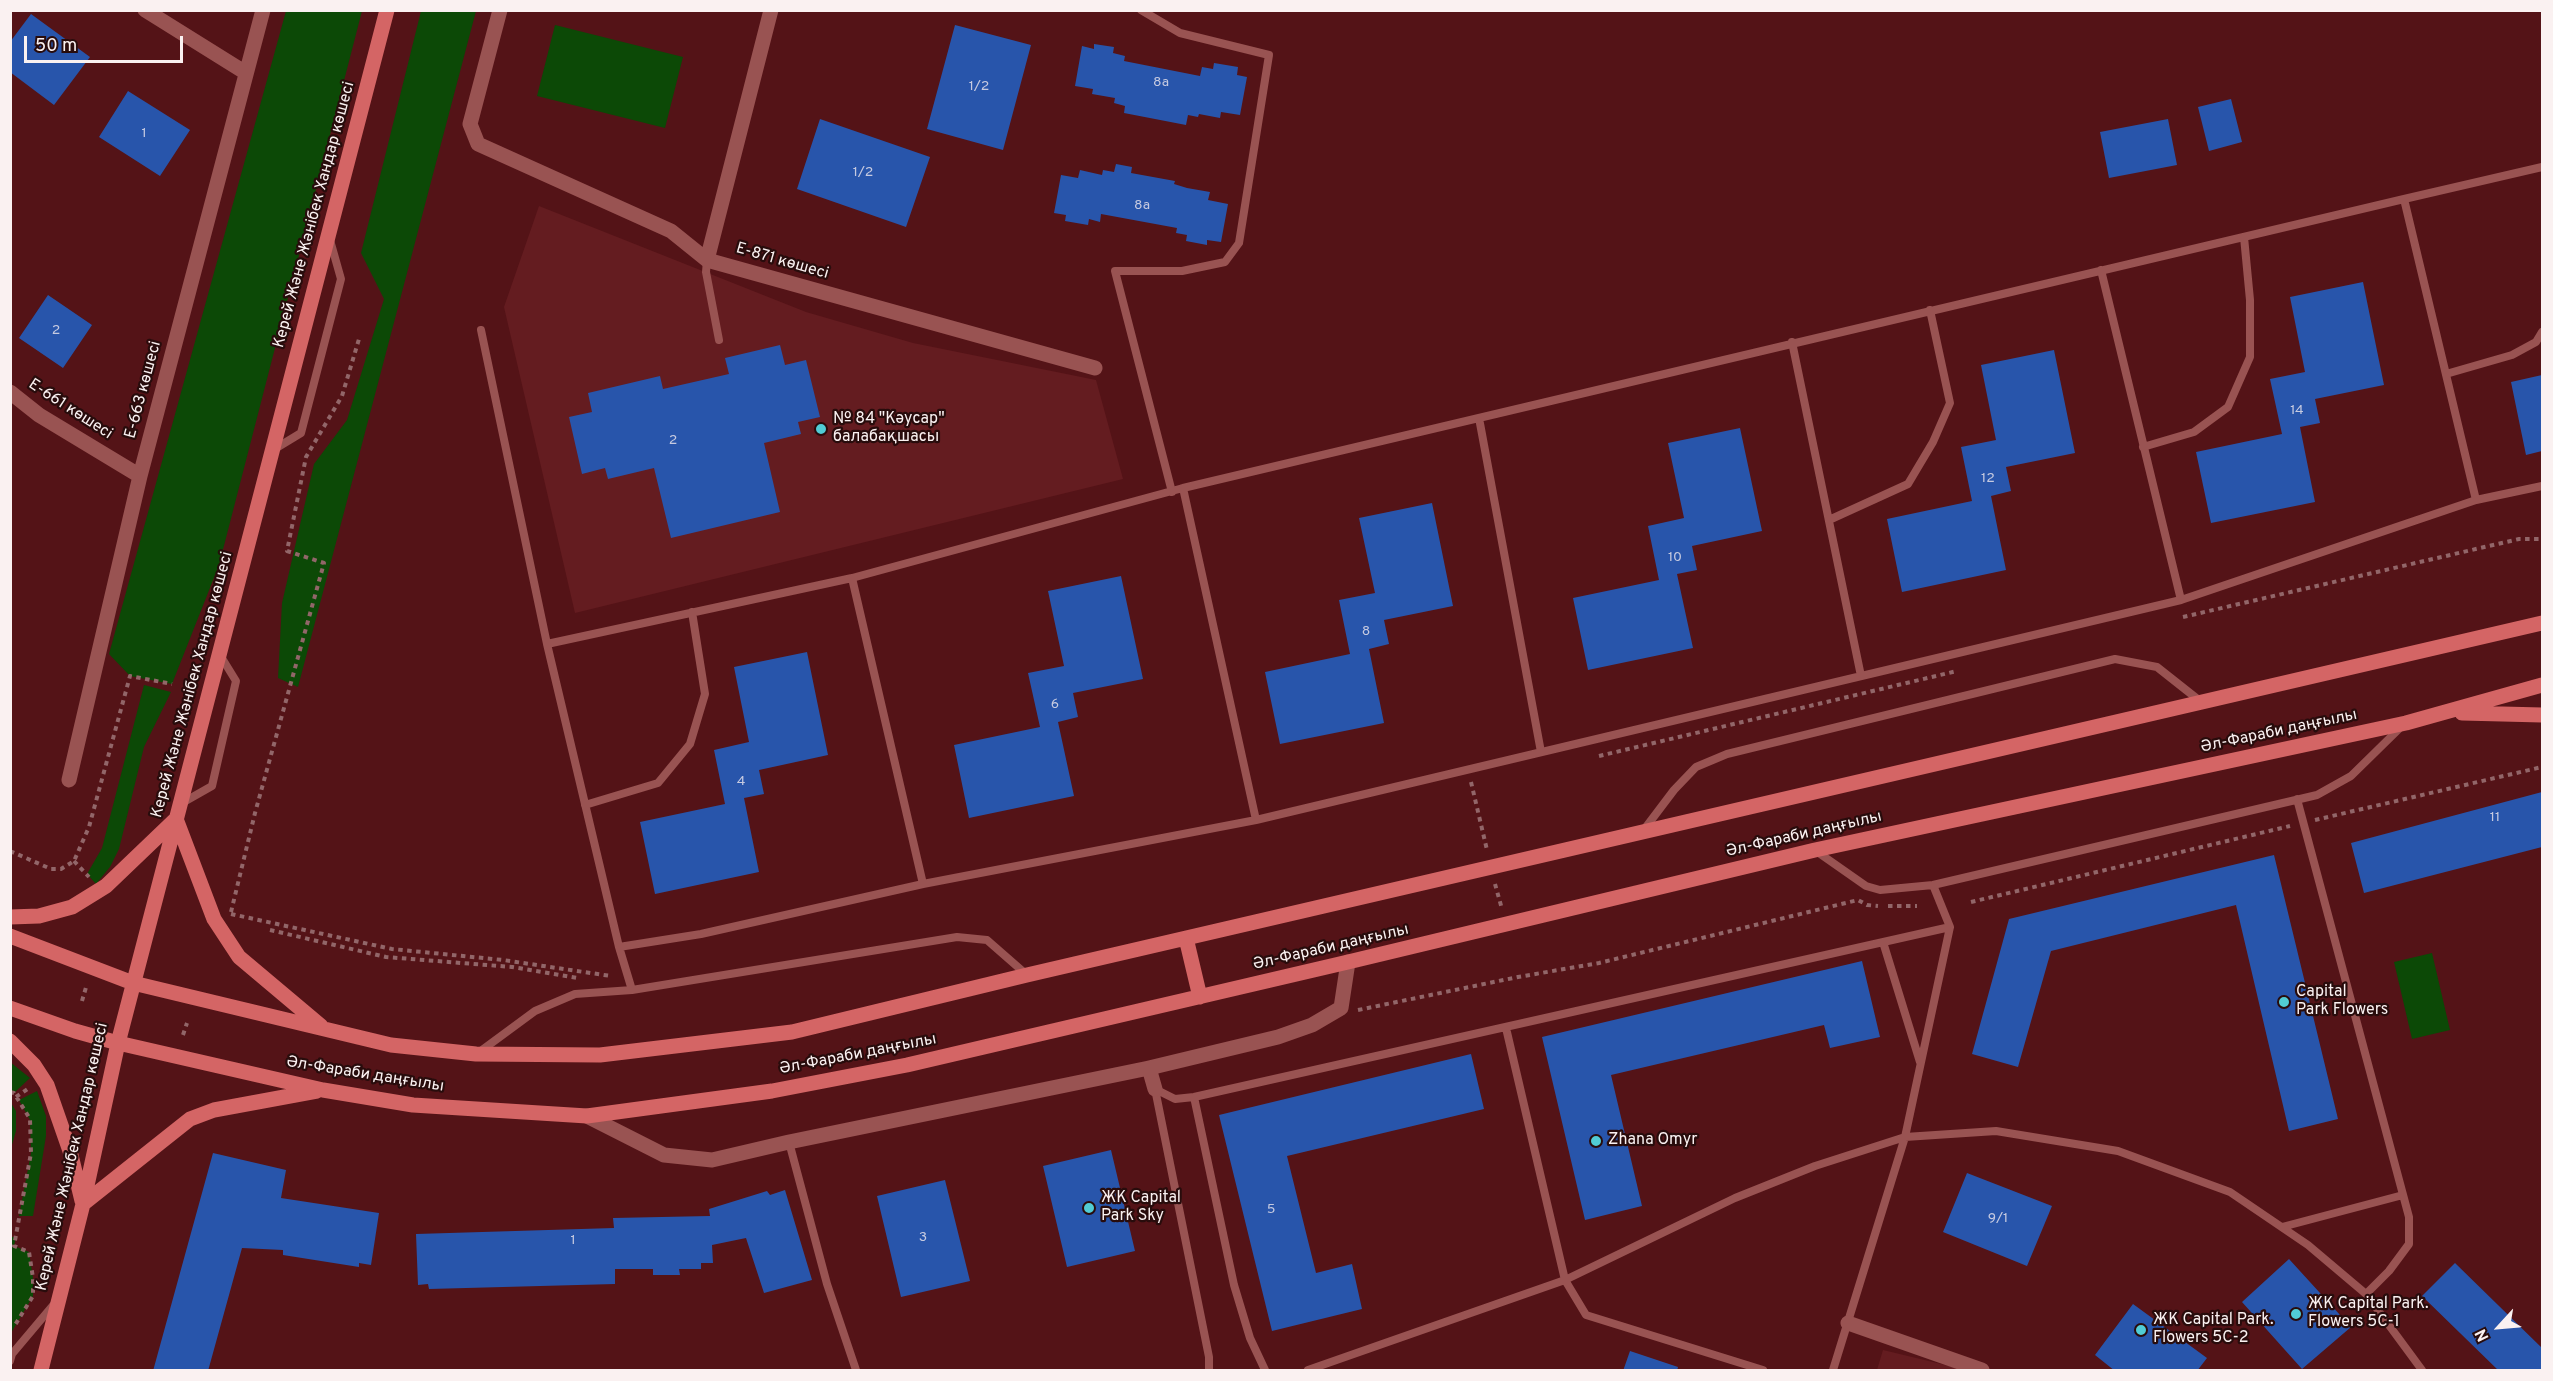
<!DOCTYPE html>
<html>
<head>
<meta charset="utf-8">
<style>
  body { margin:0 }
  #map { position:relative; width:2553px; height:1381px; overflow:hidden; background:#541317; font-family:Overpass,sans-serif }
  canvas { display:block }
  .frame { position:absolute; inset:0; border:12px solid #faf1f1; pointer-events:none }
  .north { position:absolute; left:2469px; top:1297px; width:60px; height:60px; -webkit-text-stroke:4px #280c0c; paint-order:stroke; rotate:244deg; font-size:16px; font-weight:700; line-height:24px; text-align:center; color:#faf1f1 }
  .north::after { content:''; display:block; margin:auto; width:21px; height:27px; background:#faf1f1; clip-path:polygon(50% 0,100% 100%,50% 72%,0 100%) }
  .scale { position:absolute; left:24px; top:36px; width:159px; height:27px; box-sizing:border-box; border:3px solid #faf1f1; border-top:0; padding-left:8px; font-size:18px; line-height:21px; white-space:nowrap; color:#faf1f1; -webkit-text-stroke:4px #280c0c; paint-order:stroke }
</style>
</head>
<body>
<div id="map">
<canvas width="2553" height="1381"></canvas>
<div class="frame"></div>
<div class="north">N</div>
<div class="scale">50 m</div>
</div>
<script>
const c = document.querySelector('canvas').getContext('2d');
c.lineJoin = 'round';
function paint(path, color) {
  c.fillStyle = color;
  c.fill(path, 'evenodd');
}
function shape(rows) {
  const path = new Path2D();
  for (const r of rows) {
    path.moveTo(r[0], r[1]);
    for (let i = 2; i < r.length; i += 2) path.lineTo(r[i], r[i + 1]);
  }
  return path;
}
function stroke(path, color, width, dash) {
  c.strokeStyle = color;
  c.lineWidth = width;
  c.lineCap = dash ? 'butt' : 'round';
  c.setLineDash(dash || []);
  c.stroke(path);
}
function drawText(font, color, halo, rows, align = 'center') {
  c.font = font + ' Overpass,sans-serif';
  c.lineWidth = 4.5;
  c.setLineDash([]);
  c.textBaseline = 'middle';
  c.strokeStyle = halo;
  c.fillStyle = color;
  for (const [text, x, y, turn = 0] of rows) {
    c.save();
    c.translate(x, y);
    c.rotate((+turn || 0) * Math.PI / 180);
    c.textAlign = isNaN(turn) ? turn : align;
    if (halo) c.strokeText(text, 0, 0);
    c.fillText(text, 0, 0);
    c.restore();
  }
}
paint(shape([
  [539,206,806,312,913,343,1096,380,1123,479,575,613,504,307],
  [1883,1350,1966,1370,1877,1370]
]), '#641c20');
paint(shape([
  [286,11,362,11,219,565,172,684,130,676,109,654],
  [421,11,476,11,298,687,278,678,282,603,314,464,347,420,384,299,361,253],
  [555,25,683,57,665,128,537,96],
  [144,685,171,692,144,747,119,849,110,867,96,884,87,874,102,848],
  [2432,953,2450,1030,2412,1039,2394,962],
  [10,1062,30,1078,14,1093,11,1092],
  [37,1091,46,1116,46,1136,33,1216,19,1216,31,1153,30,1120,19,1100],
  [11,1103,16,1111,16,1131,11,1148],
  [11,1237,16,1237,14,1246,29,1252,33,1278,33,1296,11,1333]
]), '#0c4906');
paint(shape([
  [31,14,90,57,54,105,10,72,10,42],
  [955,25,1031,45,1003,150,927,129],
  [1094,44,1114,47,1113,53,1125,56,1124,61,1200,76,1202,67,1213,69,1214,63,1238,67,1237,75,1247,77,1240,115,1221,112,1220,118,1199,114,1198,117,1188,115,1186,125,1124,113,1125,106,1114,103,1115,98,1092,94,1093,89,1075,86,1082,46,1094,49],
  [128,91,190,130,160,176,99,137],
  [2231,99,2242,142,2209,151,2198,107],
  [820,119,930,157,906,227,797,189],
  [2168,119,2177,165,2109,178,2100,132],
  [1116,164,1132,167,1131,173,1175,181,1174,184,1187,188,1210,192,1208,200,1228,204,1221,242,1207,240,1207,245,1186,241,1187,235,1176,233,1177,228,1101,214,1100,222,1089,219,1088,225,1065,221,1066,215,1054,213,1061,175,1078,178,1080,170,1102,175,1103,170,1114,172],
  [2363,282,2384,385,2315,399,2320,423,2300,427,2315,502,2211,523,2196,452,2282,434,2270,379,2305,372,2290,297],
  [48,295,92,325,63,368,19,338],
  [780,345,785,365,806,360,820,417,798,422,801,434,764,443,780,512,671,538,654,468,608,479,605,468,582,474,569,417,592,412,588,393,660,376,663,389,729,374,725,358],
  [2054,350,2075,453,2006,467,2011,491,1991,496,2006,570,1902,592,1887,519,1972,501,1961,447,1996,440,1981,365],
  [2542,375,2542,451,2526,455,2511,382],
  [1740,428,1762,531,1692,546,1697,570,1677,574,1693,648,1588,670,1573,598,1659,580,1648,526,1684,518,1668,443],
  [1432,503,1453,606,1384,620,1389,644,1369,649,1384,723,1280,744,1265,672,1350,654,1339,600,1375,593,1359,518],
  [1121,576,1143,679,1073,693,1078,717,1058,722,1074,796,969,818,954,745,1040,727,1028,673,1064,666,1048,591],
  [807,652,828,755,759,770,764,794,744,798,759,872,655,894,640,822,725,804,714,750,749,742,734,667],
  [2542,792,2542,847,2364,893,2351,843],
  [2274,855,2338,1119,2289,1131,2236,905,2051,951,2018,1067,1972,1054,2009,919],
  [1862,961,1880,1037,1830,1048,1824,1025,1611,1075,1642,1206,1585,1220,1542,1037],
  [1471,1054,1484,1109,1287,1156,1316,1273,1352,1264,1362,1309,1272,1331,1219,1115],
  [1111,1150,1135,1251,1067,1267,1043,1166],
  [213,1153,286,1170,281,1198,379,1213,371,1265,359,1263,359,1267,283,1255,283,1250,242,1248,208,1371,153,1371],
  [1967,1173,2052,1206,2027,1266,1943,1232],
  [945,1180,970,1281,901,1297,877,1196],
  [785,1190,812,1280,764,1293,746,1238,712,1245,713,1263,701,1263,701,1269,679,1269,680,1275,653,1275,653,1269,615,1269,615,1284,429,1289,428,1284,418,1285,416,1234,614,1228,613,1218,710,1216,709,1209,767,1191,770,1195],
  [2289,1259,2351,1327,2302,1369,2242,1302],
  [2455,1263,2542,1348,2542,1371,2499,1371,2422,1296],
  [2133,1304,2207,1358,2197,1371,2115,1371,2095,1355],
  [1630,1351,1678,1367,1677,1371,1623,1371]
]), '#2855ab');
stroke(shape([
  [2183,617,2519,539,2542,539],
  [1599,756,1957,671],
  [1471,782,1487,850],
  [2315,820,2542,767],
  [10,851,51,869,61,869,74,861,89,827,130,676,172,684],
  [74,861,89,877],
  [1495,884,1502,909],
  [1971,902,2290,826],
  [1888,906,1917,906],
  [231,912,255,813,324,563,287,551,306,457,342,396,359,339],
  [231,914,392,949,503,960,611,976],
  [270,930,386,957,512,967,577,978],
  [82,1001,87,984],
  [1358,1010,1518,977,1599,963,1858,900,1867,905,1878,906],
  [183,1035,187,1023],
  [10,1092,14,1093,30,1119,31,1153,14,1246,29,1252,33,1278,33,1296,15,1325],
  [16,1097,29,1088]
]), '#926669', 4, [4.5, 4.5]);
stroke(shape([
  [1141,10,1180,33,1269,55,1239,243,1225,262,1182,271,1115,271,1172,492],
  [2404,199,2542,167],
  [707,260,706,272,719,340],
  [2101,270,2181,600],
  [481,330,547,644,619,947,632,990],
  [1792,342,1861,676],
  [2446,374,2512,355,2536,342,2542,332],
  [1479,418,1541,752],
  [2143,447,2194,432,2228,407,2250,357,2250,300,2244,237],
  [273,450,301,433,341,279,330,240],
  [1183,488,1256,820],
  [1829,520,1908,484,1933,442,1950,403,1930,310],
  [852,578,923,884],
  [547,644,852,578,1183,488,2404,199,2476,500],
  [2297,799,2409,1217,2409,1244,2389,1271,2366,1294],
  [182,803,212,786,236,681,220,655],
  [585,805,658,783,690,744,705,694,692,612],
  [1643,831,1674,790,1696,767,1727,754,2115,659,2157,667,2200,701],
  [1816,851,1866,886,1880,890,1933,885,2317,795,2351,776,2403,725],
  [1883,942,1920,1062],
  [619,947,701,934,923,884,1256,820,2181,600,2476,500,2542,486],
  [1506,1028,1565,1280,1586,1315,1763,1370],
  [478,1053,535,1011,575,994,632,990,957,937,987,940,1027,975],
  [1155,1089,1175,1099,1194,1097,1950,927],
  [1155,1089,1209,1357,1209,1370],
  [1194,1097,1234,1285,1250,1338,1265,1370],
  [789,1142,827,1284,856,1370],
  [2282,1227,2403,1195],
  [10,1361,12,1354,55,1303],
  [1308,1370,1565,1280,1735,1198,1815,1166,1905,1137,1996,1131,2118,1151,2230,1192,2308,1245,2366,1294,2422,1370],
  [1833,1370,1905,1137,1950,927,1933,885]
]), '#995352', 8);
stroke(shape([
  [145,10,246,73],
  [500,10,470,124,478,144,671,231,707,260,1095,368],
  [707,260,771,10],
  [10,392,39,415,140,476],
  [69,780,140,476,263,10],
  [1149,1068,1155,1089],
  [587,1116,664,1155,712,1160,789,1142,1149,1068,1278,1037,1312,1025,1341,1008,1348,962],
  [1848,1323,1982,1370]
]), '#995352', 15);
stroke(shape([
  [2462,713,2542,715],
  [10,917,39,916,72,907,106,886,176,819,214,919,239,957,321,1026],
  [10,936,133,983,391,1045,476,1054,600,1055,792,1032,1027,975,2542,623],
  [1186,938,1200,997],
  [10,1008,75,1031,118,1043,323,1090,413,1105,587,1116,772,1091,907,1065,1348,962,1815,850,2406,723,2542,685],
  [10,1041,34,1065,47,1085,70,1151,82,1201],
  [83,1204,190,1119,214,1110,317,1091],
  [41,1370,83,1204,118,1043,387,10]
]), '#d46565', 15);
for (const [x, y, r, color] of [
  [821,429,6,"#51ccd5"],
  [2284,1002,6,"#51ccd5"],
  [1596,1141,6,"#51ccd5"],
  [1089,1208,6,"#51ccd5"],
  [2296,1314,6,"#51ccd5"],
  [2141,1330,6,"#51ccd5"]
]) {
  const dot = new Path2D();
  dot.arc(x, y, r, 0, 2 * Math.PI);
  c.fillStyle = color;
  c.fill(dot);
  stroke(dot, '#280c0c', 2);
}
drawText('14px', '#c6cae0', null, [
  ["8а",1161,83],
  ["1/2",979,87],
  ["1",144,134],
  ["1/2",863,173],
  ["8а",1142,206],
  ["2",56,331],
  ["14",2297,411],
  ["2",673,441],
  ["12",1988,479],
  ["10",1675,558],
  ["8",1366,632],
  ["6",1055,705],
  ["4",741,782],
  ["11",2495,818],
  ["5",1271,1210],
  ["9/1",1998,1219],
  ["3",923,1238],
  ["1",573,1241]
]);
drawText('16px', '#faf1f1', '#280c0c', [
  ["Керей Және Жәнібек Хандар көшесі",315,215,-75],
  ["Е-871 көшесі",782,262,16],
  ["Е-663 көшесі",144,390,-75],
  ["Е-661 көшесі",70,410,33],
  ["Керей Және Жәнібек Хандар көшесі",193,685,-75],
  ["Әл-Фараби даңғылы",2279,732,-12],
  ["Әл-Фараби даңғылы",1804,835,-13],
  ["Әл-Фараби даңғылы",1331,948,-13],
  ["Әл-Фараби даңғылы",858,1055,-11],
  ["Әл-Фараби даңғылы",365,1075,9],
  ["Керей Және Жәнібек Хандар көшесі",73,1157,-77]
]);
drawText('16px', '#faf1f1', '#280c0c', [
  ["№ 84 \"Кәусар\"",833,420],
  ["балабақшасы",833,438],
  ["Capital",2296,993],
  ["Park Flowers",2296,1011],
  ["Zhana Omyr",1608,1141],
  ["ЖК Capital",1101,1199],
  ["Park Sky",1101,1217],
  ["ЖК Capital Park.",2308,1305],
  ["Flowers 5C-1",2308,1323],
  ["ЖК Capital Park.",2153,1321],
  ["Flowers 5C-2",2153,1339]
], 'left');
</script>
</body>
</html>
